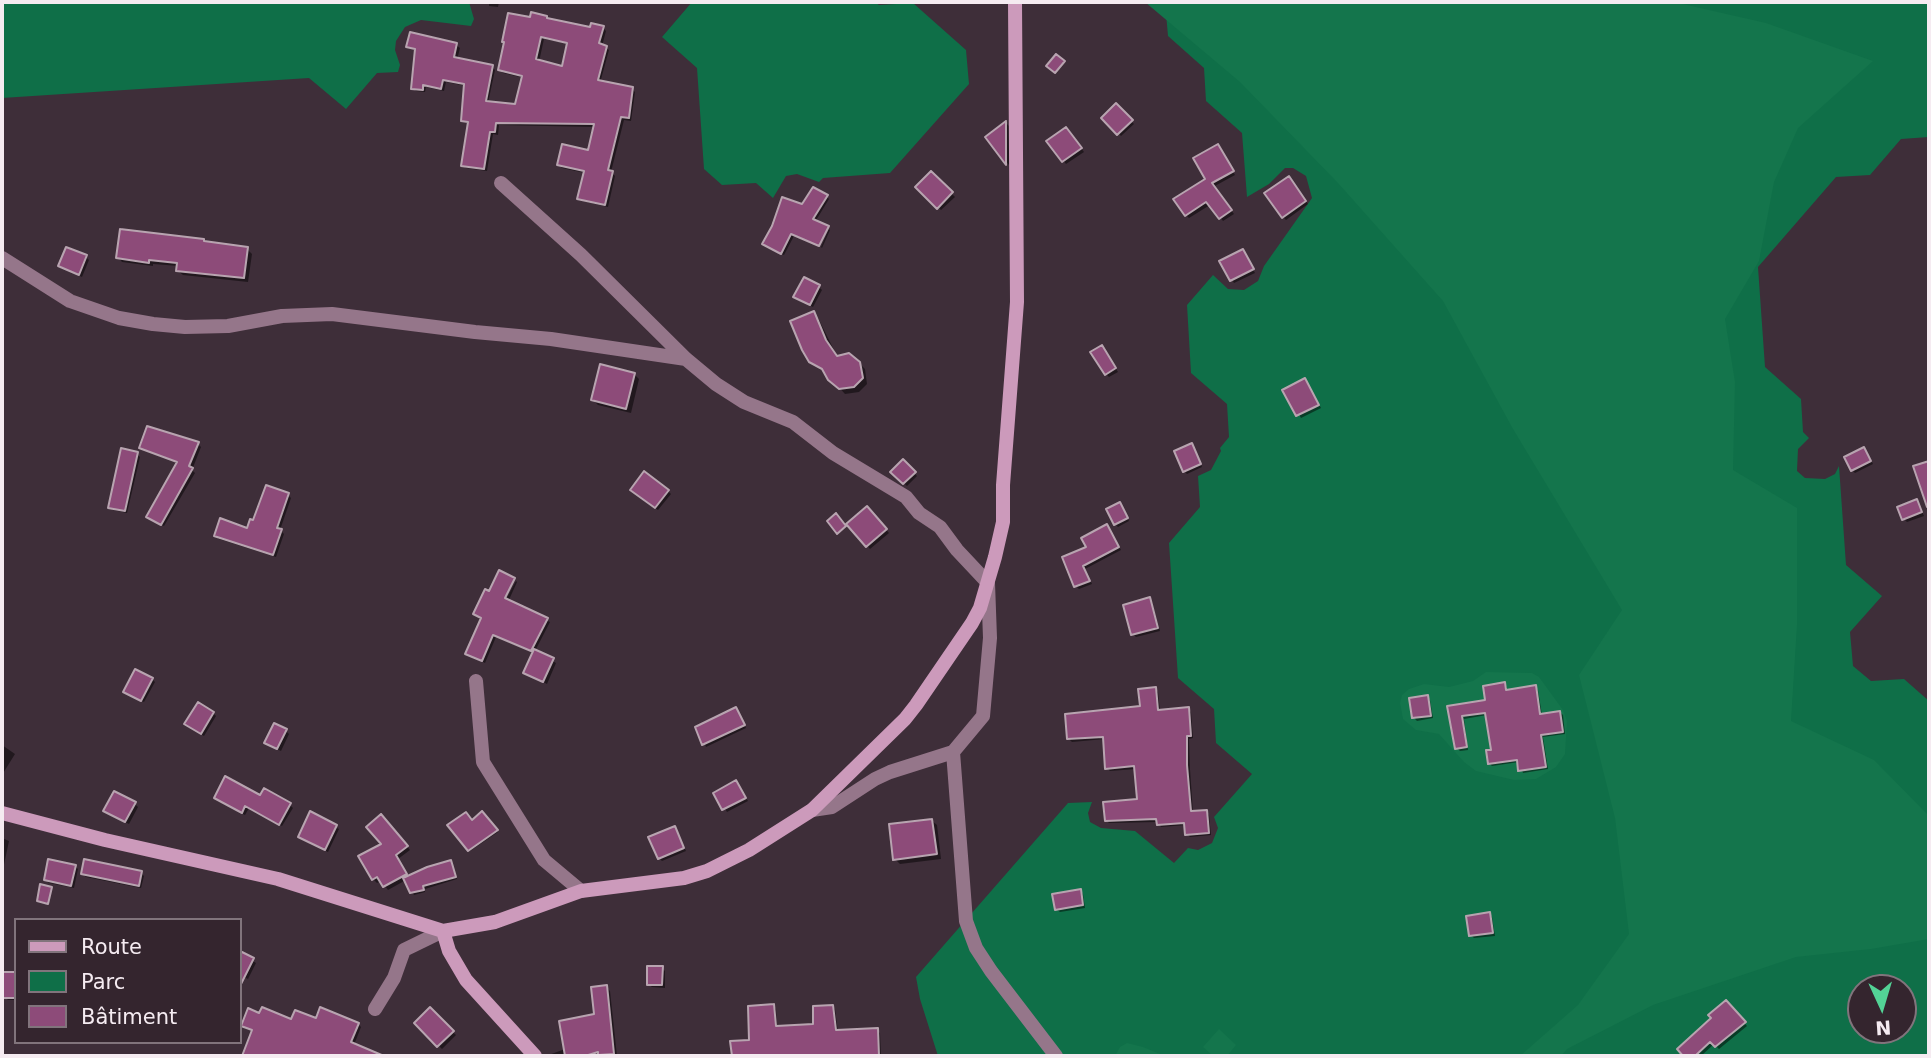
<!DOCTYPE html>
<html>
<head>
<meta charset="utf-8">
<style>
  body { margin:0 }
  #map { position:relative; width:1931px; height:1058px; overflow:hidden; background:#3e2e39; font-family:"DejaVu Sans",sans-serif }
  canvas { display:block }
  .frame { position:absolute; inset:0; border:4px solid #f5ebf1; pointer-events:none }
  .legend { position:absolute; left:14px; top:918px; width:228px; height:126px; box-sizing:border-box; background:#34252e; border:2px solid #81747c; margin:0; padding:9px 12px; list-style:none; font-size:21px; color:#f5ebf1 }
  .legend li { display:flex; align-items:center; gap:14px; height:35px }
  .legend b { width:35px; border:2px solid #81747c }
  .north { position:absolute; left:1847px; top:974px; width:70px; height:70px; box-sizing:border-box; background:#34252e; border:2px solid #81747c; border-radius:50%; rotate:176deg; font-size:19px; font-weight:700; line-height:28px; text-align:center; color:#f5ebf1 }
  .north::after { content:''; display:block; margin:auto; width:24px; height:32px; background:#53d396; clip-path:polygon(50% 0,100% 100%,50% 72%,0 100%) }
</style>
</head>
<body>
<div id="map">
<canvas width="1931" height="1058"></canvas>
<div class="frame"></div>
<ul class="legend">
<li><b style="height:9px;background:#cc9abb"></b>Route</li>
<li><b style="height:19px;background:#0f6f48"></b>Parc</li>
<li><b style="height:19px;background:#8d4b79"></b>Bâtiment</li>
</ul>
<div class="north">N</div>
</div>
<script>
const c = document.querySelector('canvas').getContext('2d');
c.lineJoin = 'round';
function paint(path, color) {
  c.fillStyle = color;
  c.fill(path, 'evenodd');
}
function shape(rows) {
  const path = new Path2D();
  for (const r of rows) {
    path.moveTo(r[0], r[1]);
    for (let i = 2; i < r.length; i += 2) path.lineTo(r[i], r[i + 1]);
  }
  return path;
}
function stroke(path, color, width, dash) {
  c.strokeStyle = color;
  c.lineWidth = width;
  c.lineCap = dash ? 'butt' : 'round';
  c.setLineDash(dash || []);
  c.stroke(path);
}
paint(shape([
  [2,2,469,2,474,19,471,26,421,20,405,27,396,41,395,50,400,65,398,72,377,73,346,109,309,78,2,98],
  [692,2,875,2,879,5,913,3,966,50,969,84,890,173,823,178,819,182,797,174,786,176,773,198,756,183,722,185,704,169,697,68,662,37],
  [1165,2,1929,2,1929,137,1901,139,1870,175,1836,177,1758,267,1765,367,1801,399,1803,432,1809,438,1798,449,1797,471,1805,478,1825,479,1835,474,1839,466,1846,565,1882,596,1850,632,1853,666,1871,681,1904,679,1929,701,1929,1056,938,1056,920,999,916,977,1068,803,1092,802,1088,813,1090,822,1101,828,1135,831,1174,863,1188,848,1198,850,1212,843,1218,828,1214,817,1252,774,1216,743,1214,709,1178,678,1169,543,1200,507,1198,476,1211,470,1221,451,1220,448,1229,437,1227,404,1191,373,1187,305,1213,275,1228,289,1244,290,1258,281,1264,266,1312,198,1306,176,1293,168,1285,168,1269,184,1247,197,1242,133,1206,101,1204,68,1168,36],
  [1861,988,1903,988,1903,1030,1861,1030]
]), '#0f6f48');
paint(shape([
  [1145,2,1674,2,1766,23,1873,61,1798,128,1774,182,1759,261,1725,319,1735,382,1733,470,1797,508,1797,625,1791,721,1874,760,1929,816,1929,939,1871,949,1796,957,1653,1005,1567,1049,1561,1056,1520,1056,1578,1005,1629,934,1615,818,1579,675,1622,610,1513,429,1443,301,1338,183,1240,82],
  [1486,672,1532,673,1539,677,1563,710,1567,721,1565,754,1556,767,1536,779,1514,780,1476,771,1464,762,1439,734,1416,730,1403,719,1400,703,1402,695,1409,689,1424,684,1449,687,1473,681],
  [1219,1029,1236,1045,1227,1056,1213,1056,1203,1047],
  [1127,1043,1143,1047,1165,1056,1115,1056,1120,1047]
]), '#14754c');
paint(shape([
  [489,2,499,2,498,7,489,6],
  [549,20,591,29,603,28,606,31,602,46,609,50,600,83,632,89,635,92,631,121,624,120,611,172,615,176,608,207,583,201,579,198,585,173,562,168,559,165,589,152,595,127,499,125,498,135,493,134,487,171,466,168,463,165,470,124,463,121,466,86,446,82,444,91,426,87,425,92,416,91,413,88,417,51,408,47,456,45,460,48,457,60,492,67,495,70,488,103,517,106,524,78,503,73,500,70],
  [544,39,569,44,563,68,539,62],
  [1116,106,1134,124,1121,136,1103,118],
  [1006,123,1009,126,1009,165,987,137],
  [1069,132,1084,152,1066,164,1049,142],
  [1220,149,1235,175,1213,187,1234,214,1223,221,1210,205,1189,218,1186,215,1207,180],
  [931,173,955,197,941,210,917,187],
  [1291,181,1308,204,1286,220,1283,217],
  [827,197,829,199,815,222,826,227,818,246,794,236,784,255,767,246,803,206],
  [829,229,830,230,822,248,821,247],
  [247,249,252,254,248,282,183,275,178,271,179,266,153,264,153,266,122,262,118,257],
  [1243,251,1255,273,1234,283,1221,262],
  [86,257,89,260,82,277,60,266],
  [819,287,822,290,813,307,795,297],
  [813,313,818,318,838,358,859,363,865,369,867,384,859,392,845,394,825,372,810,361],
  [1105,350,1118,372,1109,377,1106,374],
  [634,374,639,379,631,413,598,405,593,400],
  [1305,380,1321,408,1301,418,1285,390],
  [148,428,198,444,201,447,192,470,195,473,164,526,152,520,178,463,141,447],
  [1194,448,1202,467,1187,474,1184,471],
  [1867,452,1873,464,1855,473,1852,470],
  [137,454,140,457,127,513,113,510,110,507],
  [903,461,917,476,907,486,892,472],
  [668,491,671,494,658,510,635,492],
  [288,495,291,498,280,530,284,534,276,557,219,539,216,536,248,530,254,522],
  [1917,501,1924,516,1907,522,1904,519],
  [1123,507,1129,521,1118,527,1115,524],
  [867,508,889,533,870,549,849,524],
  [1109,529,1121,550,1085,569,1092,584,1079,589,1076,586,1089,548],
  [516,581,517,582,508,602,550,622,535,651,556,663,547,684,525,672,534,653,496,637,485,663,467,653,483,619,475,613,499,605,502,607],
  [1149,599,1152,602,1160,631,1136,637,1133,634],
  [152,679,155,682,144,702,128,694],
  [1505,684,1508,691,1535,687,1538,690,1542,715,1560,712,1563,715,1565,734,1543,737,1548,769,1523,773,1519,762,1492,766,1489,763,1493,751,1487,715,1464,719,1468,750,1460,751,1457,748,1449,707,1487,702],
  [1155,689,1158,692,1160,711,1188,709,1191,712,1193,738,1189,739,1190,769,1193,813,1206,812,1209,815,1211,835,1190,837,1187,834,1186,825,1161,827,1158,822,1109,823,1106,820,1139,801,1136,769,1110,771,1107,768,1105,739,1072,742,1069,739,1141,708],
  [1427,697,1430,700,1433,718,1417,721,1413,717],
  [738,711,746,728,706,747,697,727],
  [213,713,216,716,204,736,186,724],
  [286,731,289,734,281,751,269,745],
  [2,745,15,754,2,775],
  [736,782,748,801,727,812,715,794],
  [261,797,290,805,293,808,282,826,249,808,245,815,219,801],
  [135,804,138,807,129,824,109,814],
  [311,814,339,829,328,852,303,839],
  [482,814,498,832,470,851,450,825,472,822],
  [384,820,410,850,398,859,409,877,451,862,457,879,425,889,425,892,414,895,406,880,388,890,381,881,377,883,373,879,384,844],
  [931,820,937,825,941,859,900,864,895,859],
  [674,828,686,851,662,861,659,858],
  [2,838,9,841,2,874],
  [75,866,78,869,74,888,49,883,45,880],
  [141,873,144,876,141,888,86,877,83,874],
  [1080,891,1083,894,1085,908,1060,912,1056,909],
  [1489,914,1492,917,1495,936,1474,938,1471,935],
  [240,953,256,963,248,979,240,975],
  [662,968,665,971,665,988,652,987,648,984],
  [16,974,16,1017,15,1000,8,1000,5,997],
  [606,987,610,991,617,1056,546,1056,565,1049,596,1016],
  [1726,1003,1747,1026,1719,1049,1714,1044,1701,1056,1686,1056,1679,1050],
  [773,1006,776,1009,777,1028,814,1026,832,1007,835,1009,838,1032,877,1030,880,1033,881,1056,851,1056,850,1051,824,1054,824,1056,733,1056,732,1043,751,1041],
  [430,1010,456,1035,442,1049,416,1023],
  [292,1021,358,1024,361,1027,354,1045,374,1055,244,1056,254,1032,243,1025]
]), '#0007');
const building = shape([
  [531,12,547,16,547,18,590,27,591,23,604,26,599,43,607,46,598,80,633,87,629,118,621,117,608,170,613,171,605,205,577,199,584,171,557,165,562,144,588,150,594,124,496,123,495,132,490,132,484,169,461,166,468,122,461,121,464,84,443,80,441,89,423,85,423,90,411,89,415,49,406,47,410,32,457,43,454,57,493,65,486,101,515,104,522,76,498,70,504,42,502,42,508,13,530,17,531,12],
  [541,37,567,43,562,66,536,59,541,37],
  [1056,54,1065,61,1055,73,1046,66,1056,54],
  [1116,103,1133,120,1117,135,1101,118,1116,103],
  [1006,121,1006,165,985,137,1006,121],
  [1066,127,1082,148,1062,162,1046,141,1066,127],
  [1218,144,1234,171,1212,183,1232,210,1219,219,1206,202,1185,216,1173,199,1205,179,1193,158,1218,144],
  [931,171,953,192,937,209,915,187,931,171],
  [1289,176,1306,201,1282,218,1264,193,1289,176],
  [813,187,828,195,813,219,829,226,819,246,791,234,781,254,762,244,772,226,782,197,802,204,813,187],
  [120,229,204,239,204,241,248,247,244,278,176,271,177,263,149,260,149,263,116,258,120,229],
  [66,247,87,255,79,275,58,266,66,247],
  [1243,249,1254,269,1230,281,1219,261,1243,249],
  [804,277,820,285,810,305,793,297,804,277],
  [814,311,826,340,837,356,849,353,860,362,863,378,854,387,839,389,828,380,822,369,809,362,802,350,790,321,814,311],
  [1102,345,1116,368,1105,375,1090,352,1102,345],
  [600,364,635,373,626,409,591,400,600,364],
  [1305,378,1319,405,1296,416,1282,390,1305,378],
  [147,426,199,442,189,466,193,468,161,525,146,517,177,462,139,448,147,426],
  [1192,443,1201,464,1183,472,1174,451,1192,443],
  [1864,447,1871,461,1851,471,1844,457,1864,447],
  [121,448,138,452,125,511,108,508,121,448],
  [903,459,916,472,903,484,890,472,903,459],
  [1929,461,1929,507,1927,507,1913,466,1929,461],
  [644,471,669,490,655,508,630,490,644,471],
  [266,485,289,493,277,528,282,529,273,555,214,536,220,518,247,528,250,519,253,520,266,485],
  [1917,499,1922,512,1902,520,1897,507,1917,499],
  [1120,502,1128,518,1114,525,1106,509,1120,502],
  [867,506,887,529,866,547,846,524,867,506],
  [836,513,846,526,837,534,827,521,836,513],
  [1107,524,1119,547,1083,566,1090,581,1074,587,1062,557,1086,547,1081,538,1107,524],
  [499,570,515,578,505,598,548,618,531,651,493,635,482,661,465,654,481,618,473,614,485,589,489,591,499,570],
  [1150,597,1158,628,1131,635,1123,605,1150,597],
  [534,649,554,658,543,682,523,673,534,649],
  [135,669,153,678,141,701,123,692,135,669],
  [1505,682,1506,690,1536,685,1540,714,1560,711,1563,732,1541,735,1546,767,1518,771,1517,760,1488,764,1486,750,1491,750,1485,713,1462,716,1467,747,1455,749,1447,706,1485,700,1483,686,1505,682],
  [1156,687,1158,710,1189,707,1191,736,1187,736,1187,765,1191,811,1207,810,1209,833,1185,835,1184,823,1157,825,1156,819,1105,821,1103,802,1137,799,1134,766,1105,769,1103,737,1067,739,1065,714,1140,706,1138,689,1156,687],
  [1428,695,1431,716,1412,718,1409,698,1428,695],
  [198,702,214,712,201,734,184,724,198,702],
  [736,707,745,725,702,745,695,727,736,707],
  [274,723,287,729,277,749,264,743,274,723],
  [225,776,260,795,264,788,291,803,279,825,245,806,242,813,214,798,225,776],
  [736,780,746,798,722,810,713,793,736,780],
  [114,791,136,802,125,822,103,811,114,791],
  [310,811,337,825,325,850,298,837,310,811],
  [482,811,498,830,468,851,447,825,466,812,472,820,482,811],
  [381,814,408,846,396,855,407,874,383,887,377,877,372,880,358,856,381,844,366,827,381,814],
  [932,819,937,854,893,860,889,824,932,819],
  [675,826,684,848,658,859,648,837,675,826],
  [48,859,76,865,71,886,44,880,48,859],
  [84,859,142,871,139,886,81,874,84,859],
  [451,860,456,877,423,886,424,890,410,893,403,878,427,867,451,860],
  [40,884,52,887,48,904,37,901,40,884],
  [1081,889,1083,905,1055,910,1052,894,1081,889],
  [1490,912,1493,933,1469,936,1466,916,1490,912],
  [240,951,254,958,240,986,240,951],
  [647,966,663,966,662,985,647,985,647,966],
  [3,972,16,972,16,998,3,998,3,972],
  [607,985,614,1054,598,1055,598,1052,585,1056,565,1056,559,1021,594,1014,591,987,607,985],
  [1726,1000,1746,1022,1715,1047,1710,1042,1695,1056,1683,1056,1677,1049,1711,1018,1708,1015,1726,1000],
  [774,1004,776,1026,813,1024,813,1006,833,1005,836,1030,878,1028,879,1056,732,1056,730,1041,749,1040,748,1006,774,1004],
  [262,1007,291,1019,295,1010,316,1018,320,1007,359,1023,351,1042,384,1056,242,1056,252,1030,241,1026,248,1008,259,1013,262,1007],
  [430,1007,454,1031,437,1047,414,1023,430,1007]
]);
paint(building, '#8d4b79');
stroke(building, '#b8a4b0', 2);
stroke(shape([
  [501,183,581,255,686,359,716,384,744,402,793,422,833,453,906,497,919,513,940,527,957,550,988,583,990,638,983,716,953,752,890,772,875,779,832,807,812,810],
  [2,258,70,301,119,318,153,324,185,327,228,326,282,316,332,314,475,332,551,339,686,359],
  [476,681,483,762,544,860,581,891],
  [953,752,966,921,976,948,991,971,1056,1056],
  [375,1009,394,978,404,950,443,931]
]), '#95768a', 14);
stroke(shape([
  [2,813,105,840,278,879,443,931,495,922,581,891,684,878,707,871,749,850,812,810,905,719,916,705,972,623,980,608,995,557,1003,522,1003,485,1017,302,1015,2],
  [443,931,449,951,466,980,535,1056]
]), '#cc9abb', 14);
</script>
</body>
</html>
